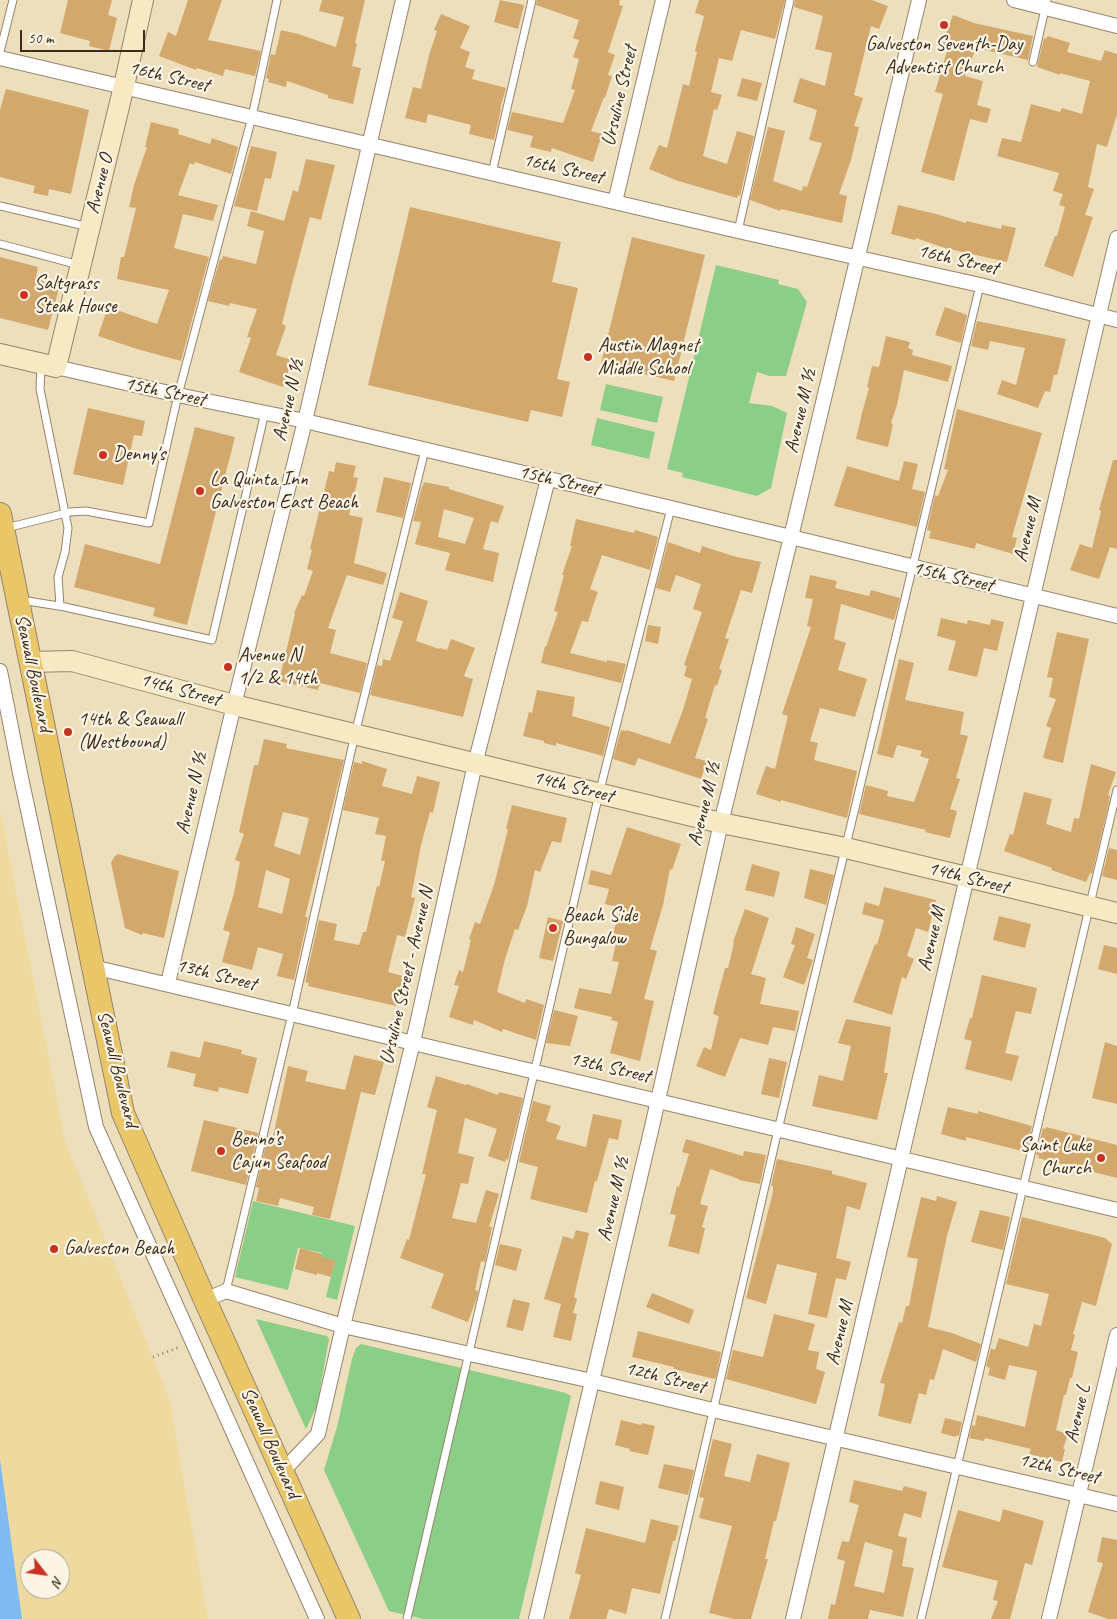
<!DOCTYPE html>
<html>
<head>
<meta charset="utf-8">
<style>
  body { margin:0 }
  #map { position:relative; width:1117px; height:1619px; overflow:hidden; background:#eddfbc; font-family:Caveat,sans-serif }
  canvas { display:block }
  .north { position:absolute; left:20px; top:1549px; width:50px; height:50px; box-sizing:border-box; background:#fcf5e5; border:1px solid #afa495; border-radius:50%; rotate:120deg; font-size:14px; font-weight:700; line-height:20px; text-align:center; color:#3b2a1e }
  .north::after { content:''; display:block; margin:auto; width:18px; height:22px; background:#c8321e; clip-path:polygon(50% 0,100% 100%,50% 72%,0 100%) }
  .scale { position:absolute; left:20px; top:30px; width:125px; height:22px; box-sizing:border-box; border:2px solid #3b2a1e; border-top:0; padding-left:6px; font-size:15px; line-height:18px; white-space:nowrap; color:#3b2a1e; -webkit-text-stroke:4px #fcf5e5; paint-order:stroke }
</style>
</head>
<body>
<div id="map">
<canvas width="1117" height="1619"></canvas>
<div class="north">N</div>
<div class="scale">50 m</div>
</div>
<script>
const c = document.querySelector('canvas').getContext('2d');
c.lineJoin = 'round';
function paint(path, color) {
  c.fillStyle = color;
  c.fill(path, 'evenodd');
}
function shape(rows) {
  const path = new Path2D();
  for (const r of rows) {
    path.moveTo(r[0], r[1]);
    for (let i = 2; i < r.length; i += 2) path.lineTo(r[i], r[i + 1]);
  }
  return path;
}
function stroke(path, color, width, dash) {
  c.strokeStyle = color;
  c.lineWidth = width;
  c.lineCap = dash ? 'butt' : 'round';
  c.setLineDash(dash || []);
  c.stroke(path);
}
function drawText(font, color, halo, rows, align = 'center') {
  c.font = font + ' Caveat,sans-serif';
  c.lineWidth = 4.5;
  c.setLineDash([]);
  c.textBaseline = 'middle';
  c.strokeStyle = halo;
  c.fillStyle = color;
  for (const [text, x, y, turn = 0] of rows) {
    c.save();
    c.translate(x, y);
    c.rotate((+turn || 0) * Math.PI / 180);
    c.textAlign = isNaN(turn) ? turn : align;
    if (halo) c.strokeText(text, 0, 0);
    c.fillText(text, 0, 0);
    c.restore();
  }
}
paint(shape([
  [716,265,779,280,778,284,798,289,807,302,786,376,769,376,757,372,749,403,772,406,787,413,771,488,757,496,682,477,683,473,667,469],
  [606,384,663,397,657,423,600,410],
  [597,418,655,432,649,459,591,445],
  [253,1201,355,1226,337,1300,326,1297,335,1260,321,1257,322,1253,300,1248,298,1248,288,1290,235,1277],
  [256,1319,327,1336,329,1339,317,1406,306,1429],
  [361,1344,566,1393,571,1396,519,1619,424,1619,389,1611,324,1470,337,1427,352,1359,356,1348]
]), '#8bce87');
paint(shape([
  [0,810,65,1140,169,1398,208,1619,22,1619,0,1459],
  [30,1559,60,1559,60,1589,30,1589]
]), '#eeda9e');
paint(shape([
  [0,1459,22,1619,0,1619]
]), '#7fbbf1');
paint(shape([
  [68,0,112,0,108,15,117,18,109,51,89,46,90,41,60,33],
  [188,0,222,0,208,40,261,51,255,76,225,69,223,76,197,68,196,70,159,56,168,32,176,36],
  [322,0,365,0,355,43,357,44,352,66,361,68,353,104,328,98,328,95,287,81,286,87,268,82,269,79,266,78,271,54,275,55,281,30,298,34,336,47,344,17,319,11],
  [500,0,524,5,518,29,494,22],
  [537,0,620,0,619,5,623,6,608,52,615,55,608,75,612,76,605,98,604,97,591,131,602,134,593,162,552,148,551,152,530,147,533,136,507,130,512,112,563,123,575,90,571,89,579,59,573,57,579,40,573,38,579,20,536,5],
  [699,0,785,0,775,39,741,30,732,61,719,58,711,92,722,95,717,110,714,109,703,156,727,164,737,131,754,136,740,196,738,195,737,198,678,181,649,169,659,145,667,148,683,84,689,86,697,52,695,51,704,16,695,13],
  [795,0,872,0,888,6,879,29,871,26,854,95,863,98,854,126,859,127,851,160,839,194,847,196,842,223,781,209,780,211,750,200,768,127,785,131,773,181,802,191,803,186,807,187,822,143,809,140,817,110,793,102,800,78,825,86,832,53,815,49,823,16,794,7],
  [441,14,470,26,460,48,470,52,465,67,475,70,472,79,506,88,500,109,501,109,494,140,469,134,471,125,428,114,426,123,405,118,413,87,421,89,429,55,437,31,434,30],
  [953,15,974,23,1033,36,1028,60,976,48,965,76,983,81,977,105,991,109,987,123,970,119,954,181,921,172,943,94,935,92,947,51,941,49],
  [1048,36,1070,43,1067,52,1101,61,1105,50,1117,54,1117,114,1107,147,1097,144,1088,187,1094,189,1085,215,1093,217,1073,277,1044,266,1055,236,1057,236,1065,207,1059,205,1063,194,1053,191,1059,173,997,156,1002,138,1021,142,1031,104,1060,112,1062,108,1082,114,1090,81,1060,73,1060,75,1037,67,1044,38,1046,39],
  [742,78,762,83,757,101,737,96],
  [6,89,89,110,71,194,49,189,48,196,33,193,35,186,0,177,0,110],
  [151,122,179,129,178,134,210,144,212,138,238,147,231,174,195,162,194,165,190,163,178,195,218,205,213,221,183,214,174,248,209,257,181,361,137,349,98,336,108,307,157,324,169,290,117,279,121,257,124,257,136,208,129,207,134,185,147,147,145,147],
  [251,146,277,152,271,179,265,178,257,211,234,206],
  [306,159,335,165,321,220,310,217,292,284,282,324,286,326,276,355,292,360,283,387,239,372,251,338,247,337,257,309,230,303,229,306,208,301,220,259,222,260,223,256,256,264,264,231,247,226,251,211,284,221,293,190,298,192],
  [898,205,936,214,966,223,966,221,1001,229,1002,225,1016,228,1007,262,945,248,916,238,915,240,891,234],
  [410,207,561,242,552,282,578,288,557,379,570,382,562,417,531,410,528,422,368,385],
  [632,237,705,255,674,381,601,364],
  [0,257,38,267,36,277,60,284,48,330,0,318],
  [945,307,967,315,961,343,935,335],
  [977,321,1066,339,1057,375,1054,375,1050,392,1045,391,1038,408,997,394,1002,380,1016,385,1025,348,990,341,988,350,971,346],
  [886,336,910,342,908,348,913,350,912,355,952,366,948,382,904,370,897,405,891,423,893,424,888,447,856,439,862,413,869,388,867,387,872,366,879,367],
  [88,408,145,421,142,436,134,435,123,485,73,474],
  [957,409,1042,433,1012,537,1017,538,1013,554,976,543,975,549,929,538,931,531,927,530,935,495,938,496,948,470,944,469],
  [195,427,235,437,187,625,153,616,155,608,74,587,85,544,160,564],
  [1113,460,1117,460,1117,549,1110,547,1099,579,1070,570,1080,544,1092,548,1101,511,1099,510],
  [904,461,918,464,912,489,925,492,917,527,834,506,847,466,899,481],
  [336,462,356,466,353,477,358,478,349,515,363,518,354,563,387,573,383,585,347,575,328,628,336,630,330,653,367,663,360,693,320,683,318,690,279,681,295,614,294,613,302,595,304,596,313,571,307,569,312,550,310,549,329,471,334,472],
  [384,477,411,483,403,518,376,512],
  [424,482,449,487,449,489,504,506,498,523,491,521,483,549,499,553,493,582,445,570,450,553,415,544,421,522,413,521,422,486,423,486],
  [444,509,474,518,465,544,438,537],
  [576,519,634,533,635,530,658,537,650,570,602,555,590,589,598,592,593,606,588,622,582,621,570,653,607,662,607,660,626,664,621,683,541,663,545,646,546,647,558,612,554,611,564,575,562,575,572,546,570,546],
  [668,542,700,553,702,546,733,556,761,562,752,593,741,590,725,638,729,639,719,669,722,670,717,686,715,685,705,718,708,719,695,758,707,761,701,779,638,758,635,766,613,759,621,730,626,731,626,730,670,744,683,710,692,679,684,676,687,666,684,665,702,612,693,609,701,584,676,575,670,592,656,588],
  [810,575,837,581,835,588,869,596,871,590,900,598,894,620,841,604,834,639,846,643,838,670,867,679,855,717,820,708,810,741,818,743,814,760,857,771,847,818,781,800,781,802,756,794,766,766,775,769,788,716,782,714,811,627,807,626,813,599,805,598],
  [400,592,428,601,416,641,439,649,440,648,447,650,451,639,475,648,464,676,473,679,463,717,370,695,377,665,382,666,383,659,390,661,403,621,392,618],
  [941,618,967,624,968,620,990,625,991,619,1004,622,997,651,984,648,977,677,948,670,956,641,937,636],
  [648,625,661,627,658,644,645,641],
  [1057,632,1089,639,1063,763,1043,758,1051,728,1046,726,1056,699,1049,697,1053,678,1047,677],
  [899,659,914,663,905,700,964,712,960,734,968,736,956,778,960,779,950,809,957,811,950,838,925,832,926,830,859,814,866,785,888,791,887,796,914,802,929,759,920,756,922,751,897,745,893,758,877,754],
  [537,690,575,697,572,716,610,727,603,756,556,743,556,746,544,743,544,741,523,736,529,712,532,713],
  [264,739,287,744,286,748,344,760,305,917,308,917,294,980,277,976,283,954,258,947,252,970,222,962,230,932,223,930,234,893,240,862,235,860,244,834,239,832,254,765,258,765],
  [283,812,309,818,300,855,274,846],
  [266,870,290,879,282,914,258,907],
  [362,761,387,769,382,786,412,794,417,776,440,782,433,813,430,812,421,845,411,897,415,898,405,937,397,935,388,972,403,976,396,1006,308,986,309,983,305,982,319,920,337,924,334,940,359,945,363,932,366,932,377,886,379,887,385,861,381,861,386,836,375,834,379,818,343,810,354,762,362,764],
  [1091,764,1116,772,1108,795,1110,796,1108,807,1092,874,1090,873,1086,882,1051,870,1052,868,1004,851,1010,834,1013,835,1024,792,1052,799,1046,824,1071,832,1074,818,1079,819],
  [512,805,567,818,561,843,552,841,540,872,535,870,527,906,518,930,515,929,505,959,497,992,525,1003,526,999,544,1005,536,1040,503,1029,502,1032,474,1020,473,1025,449,1017,459,986,454,985,459,970,463,972,471,940,469,939,475,922,480,924,494,885,508,829,506,829],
  [627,827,681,844,672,870,670,869,663,905,650,949,657,951,644,999,654,1001,640,1061,610,1053,618,1022,611,1020,612,1017,574,1008,579,988,611,994,619,962,612,961,618,935,613,933,621,908,605,904,609,889,588,884,591,870,611,875],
  [1109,848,1117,850,1117,880,1102,876],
  [118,854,179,871,164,938,143,933,142,935,125,928,111,863,114,857],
  [752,864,780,872,774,897,745,890],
  [810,869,834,875,826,905,804,898],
  [884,887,936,900,928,932,916,928,907,956,914,959,906,979,902,977,892,1015,853,1002,875,944,877,945,884,920,862,914,865,902,879,906],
  [745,909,769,918,751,974,766,978,760,1004,799,1011,795,1031,773,1027,768,1045,740,1038,725,1077,696,1066,704,1047,711,1050,719,1016,713,1014,725,968,728,968,734,943,733,942],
  [999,916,1031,924,1025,948,993,940],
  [548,917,563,921,553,961,539,958],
  [796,927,815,934,807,958,813,960,804,985,783,977,795,945,791,944],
  [1104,945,1117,948,1117,974,1098,969],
  [982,975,1037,988,1031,1014,1016,1011,1005,1053,1019,1056,1012,1081,965,1069,972,1041,964,1039,970,1018,972,1018],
  [554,1010,578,1016,570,1046,546,1043],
  [846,1019,891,1027,884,1073,888,1073,877,1120,812,1106,819,1075,843,1081,851,1046,838,1043],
  [204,1041,242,1050,241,1054,257,1058,248,1094,219,1087,218,1092,193,1086,196,1074,167,1067,171,1051,200,1058],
  [1105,1042,1117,1046,1117,1104,1092,1098],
  [354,1055,384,1062,375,1095,361,1092,330,1219,312,1215,314,1207,280,1198,278,1206,256,1201,259,1188,256,1187,268,1136,273,1137,288,1066,308,1071,305,1081,345,1090],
  [769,1058,787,1062,779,1098,761,1094],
  [436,1076,466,1085,467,1084,498,1095,499,1092,523,1098,508,1160,506,1159,505,1162,488,1156,497,1129,465,1118,458,1153,474,1157,468,1184,461,1183,452,1218,476,1223,486,1190,499,1194,489,1227,492,1227,485,1262,481,1261,475,1290,478,1291,477,1297,468,1322,431,1308,444,1274,400,1258,407,1239,409,1240,426,1174,422,1174,437,1110,427,1107],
  [533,1101,551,1106,546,1121,561,1126,556,1139,586,1147,593,1114,622,1120,618,1140,609,1138,597,1181,595,1181,587,1213,530,1199,538,1167,519,1162],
  [948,1107,978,1114,978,1111,1032,1126,1026,1152,966,1137,966,1141,941,1134],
  [204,1120,258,1133,246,1185,191,1171],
  [1046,1127,1117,1145,1117,1178,1038,1158,1039,1155,1036,1155,1043,1128,1046,1129],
  [686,1139,743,1156,744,1151,766,1155,760,1184,739,1180,739,1179,710,1169,700,1204,708,1206,702,1227,705,1228,699,1254,668,1246,676,1215,670,1214,677,1186,679,1187,689,1154,682,1152],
  [777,1159,832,1171,832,1174,867,1183,860,1210,847,1206,836,1258,851,1262,846,1280,836,1278,827,1318,808,1314,817,1273,777,1264,766,1304,746,1298,773,1192,773,1186,771,1186],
  [937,1196,957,1202,947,1236,928,1327,952,1333,981,1344,976,1362,943,1349,934,1380,930,1379,926,1395,919,1393,911,1424,878,1416,885,1384,880,1383,899,1322,902,1323,906,1306,909,1306,918,1259,907,1257,921,1197,936,1201],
  [980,1210,1010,1217,1003,1250,971,1242],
  [1022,1217,1105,1238,1112,1244,1096,1306,1082,1302,1073,1334,1075,1335,1071,1350,1078,1352,1072,1378,1070,1378,1066,1395,1064,1395,1056,1430,1068,1434,1063,1449,1065,1449,1062,1462,1029,1454,1031,1449,985,1438,984,1441,969,1438,972,1425,975,1426,977,1415,1025,1427,1037,1371,1009,1365,1005,1380,988,1375,990,1368,986,1366,991,1348,995,1350,999,1338,1028,1347,1034,1324,1041,1326,1049,1294,1006,1284],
  [576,1230,589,1233,574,1297,577,1299,573,1313,577,1314,571,1341,553,1337,561,1304,544,1299,563,1236,573,1239],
  [500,1244,522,1249,516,1271,495,1265],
  [300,1248,322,1254,321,1257,335,1260,331,1277,317,1273,317,1275,295,1269],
  [652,1293,694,1310,689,1324,646,1307],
  [513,1299,530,1303,523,1331,506,1327],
  [774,1314,815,1324,808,1350,819,1352,816,1369,825,1372,816,1404,726,1379,733,1350,763,1357],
  [638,1331,721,1352,716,1377,714,1379,674,1369,674,1367,632,1357],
  [945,1418,962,1422,959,1436,957,1435,956,1437,941,1433],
  [621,1420,641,1425,642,1423,655,1426,648,1455,629,1451,630,1449,615,1445],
  [713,1439,732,1444,724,1476,750,1482,757,1454,790,1463,776,1521,774,1521,765,1559,768,1559,751,1619,734,1619,709,1613,732,1526,699,1518,704,1498,699,1497],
  [664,1464,694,1470,688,1495,658,1488],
  [854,1480,902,1491,904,1486,927,1492,921,1518,904,1513,898,1536,907,1538,902,1566,914,1568,903,1617,870,1610,868,1619,828,1619,831,1604,835,1605,845,1561,837,1559,842,1541,849,1542,859,1505,849,1502],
  [865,1542,893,1550,884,1593,854,1586],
  [600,1481,624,1487,619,1510,595,1504],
  [1003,1509,1044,1521,1032,1565,1025,1563,1010,1619,991,1619,998,1601,993,1600,998,1581,942,1567,958,1510,1000,1522],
  [651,1519,679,1526,675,1541,673,1541,660,1594,632,1588,626,1614,609,1609,606,1619,569,1619,581,1575,575,1573,586,1528,645,1543],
  [1102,1537,1117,1540,1117,1619,1108,1619,1088,1612,1103,1563,1097,1562]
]), '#d3a86d');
const lane = shape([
  [0,52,13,0],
  [1033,62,1047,0],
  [492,173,532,0],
  [0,206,89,227],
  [738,231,790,0],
  [0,244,79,265],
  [41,366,40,389,68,528,65,552,58,577,60,606],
  [6,528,70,512,86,511,149,523,178,395,252,117,277,0],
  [21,600,65,607,212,640,265,412],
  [226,1291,292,1014,355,734,425,450],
  [407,1619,599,794,671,508],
  [665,1619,778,1130,980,285],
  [921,1619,1117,790]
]);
const street = shape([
  [1014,0,1117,26],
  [0,58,738,231,980,285,1117,320],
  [615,202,663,0],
  [56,367,178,395,305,421,671,508,1117,616],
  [0,671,20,773,96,1127,317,1619],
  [93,967,1117,1210],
  [168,983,234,705,305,421,403,0],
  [205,1300,226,1291,343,1326,592,1381,713,1410,1117,1504],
  [283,1471,318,1434,343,1326,413,1042,475,764,548,479],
  [536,1619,651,1131,721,823,791,537,919,0],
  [793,1619,1117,238],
  [1049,1619,1117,1335]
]);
const secondary = shape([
  [0,354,56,367,124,86,143,0],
  [31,662,72,661,234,705,721,823,846,848,1117,913]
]);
const primary = shape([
  [0,514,123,1113,205,1300,349,1619]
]);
stroke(lane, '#94846d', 9);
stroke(street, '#94846d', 16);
stroke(secondary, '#94846d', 22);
stroke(primary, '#94846d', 24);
stroke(shape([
  [153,1357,180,1347]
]), '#94846d', 3, [1, 4]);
stroke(lane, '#fff', 7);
stroke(street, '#fff', 14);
stroke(secondary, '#f6e9c3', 20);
stroke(primary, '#e9c769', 22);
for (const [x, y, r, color] of [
  [944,25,5,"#c8321e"],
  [24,295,5,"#c8321e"],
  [588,357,5,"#c8321e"],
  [103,455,5,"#c8321e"],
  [200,491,5,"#c8321e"],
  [228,667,5,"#c8321e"],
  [68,732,5,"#c8321e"],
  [553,928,5,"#c8321e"],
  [221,1151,5,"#c8321e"],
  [1101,1158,5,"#c8321e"],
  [54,1249,5,"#c8321e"]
]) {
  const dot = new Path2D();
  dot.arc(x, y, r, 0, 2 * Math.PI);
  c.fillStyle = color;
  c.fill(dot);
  stroke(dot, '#fcf5e5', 2);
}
drawText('20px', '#3b2a1e', '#fcf5e5', [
  ["Galveston Seventh-Day",944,45,"center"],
  ["Adventist Church",944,68,"center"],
  ["Saltgrass",34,284],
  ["Steak House",34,307],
  ["Austin Magnet",598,346],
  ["Middle School",598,369],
  ["Denny's",113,455],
  ["La Quinta Inn",210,480],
  ["Galveston East Beach",210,503],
  ["Avenue N",238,656],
  ["1/2 & 14th",238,679],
  ["14th & Seawall",78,720],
  ["(Westbound)",78,743],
  ["Beach Side",563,916],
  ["Bungalow",563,939],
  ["Benno’s",231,1140],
  ["Cajun Seafood",231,1163],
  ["Saint Luke",1091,1146,"right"],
  ["Church",1091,1169,"right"],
  ["Galveston Beach",64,1249]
], 'left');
drawText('20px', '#3b2a1e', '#fcf5e5', [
  ["16th Street",169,77,13],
  ["Ursuline Street",620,96,-77],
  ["16th Street",563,169,13],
  ["Avenue O",100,184,-76],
  ["16th Street",958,260,13],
  ["15th Street",165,392,12],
  ["Avenue N ½",289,400,-77],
  ["Avenue M ½",801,411,-77],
  ["15th Street",559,481,13],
  ["Avenue M",1028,530,-77],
  ["15th Street",953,577,13],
  ["Seawall Boulevard",33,673,78],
  ["14th Street",180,690,15],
  ["14th Street",573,787,14],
  ["Avenue N ½",192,793,-77],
  ["Avenue M ½",705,804,-76],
  ["14th Street",968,878,14],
  ["Avenue M",932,939,-77],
  ["13th Street",216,975,14],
  ["Ursuline Street - Avenue N",407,976,-77],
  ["13th Street",610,1068,13],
  ["Seawall Boulevard",117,1069,76],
  ["Avenue M ½",614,1199,-77],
  ["Avenue M",840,1333,-77],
  ["12th Street",665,1378,14],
  ["Avenue L",1078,1414,-77],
  ["Seawall Boulevard",270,1443,66],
  ["12th Street",1059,1469,13]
]);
</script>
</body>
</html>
